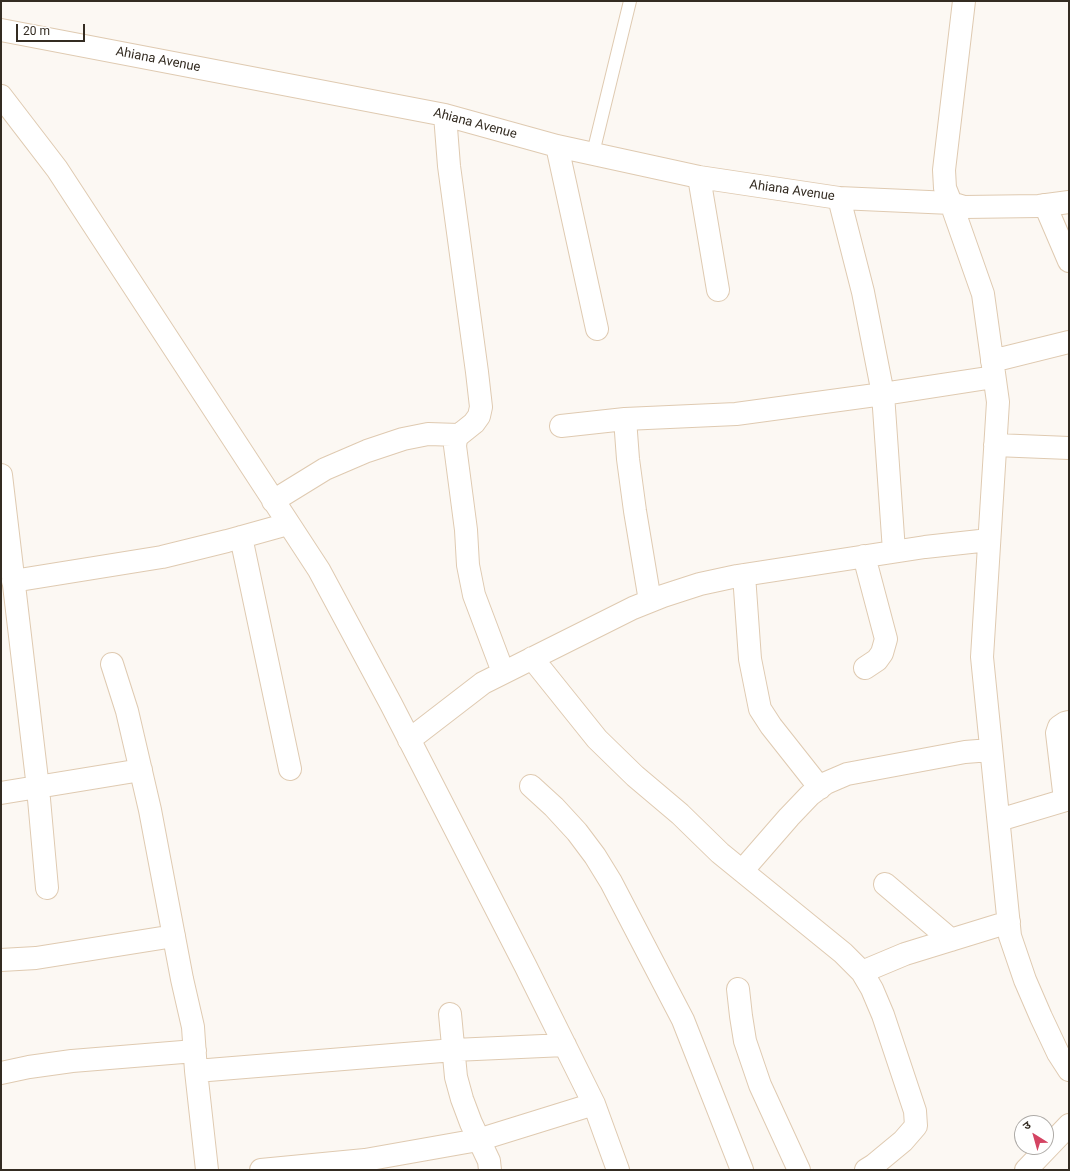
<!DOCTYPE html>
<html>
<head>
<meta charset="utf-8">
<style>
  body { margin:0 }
  #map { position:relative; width:1070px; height:1171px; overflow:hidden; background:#fcf8f3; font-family:Roboto,"Noto Sans Devanagari",sans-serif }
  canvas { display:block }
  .frame { position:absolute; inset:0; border:2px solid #342c22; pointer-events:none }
  .north { position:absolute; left:1014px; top:1115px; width:40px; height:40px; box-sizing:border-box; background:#fff; border:1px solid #aeaba7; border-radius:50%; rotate:323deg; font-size:11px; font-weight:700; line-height:16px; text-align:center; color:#342c22 }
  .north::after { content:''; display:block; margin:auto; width:14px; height:18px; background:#d44463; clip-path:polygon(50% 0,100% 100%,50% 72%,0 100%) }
  .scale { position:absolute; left:16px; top:24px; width:69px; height:18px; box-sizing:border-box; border:2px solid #342c22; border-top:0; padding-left:5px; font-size:12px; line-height:14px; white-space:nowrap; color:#342c22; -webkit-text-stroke:3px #fff; paint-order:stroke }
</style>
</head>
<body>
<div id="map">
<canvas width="1070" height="1171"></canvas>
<div class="frame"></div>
<div class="north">उ</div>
<div class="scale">20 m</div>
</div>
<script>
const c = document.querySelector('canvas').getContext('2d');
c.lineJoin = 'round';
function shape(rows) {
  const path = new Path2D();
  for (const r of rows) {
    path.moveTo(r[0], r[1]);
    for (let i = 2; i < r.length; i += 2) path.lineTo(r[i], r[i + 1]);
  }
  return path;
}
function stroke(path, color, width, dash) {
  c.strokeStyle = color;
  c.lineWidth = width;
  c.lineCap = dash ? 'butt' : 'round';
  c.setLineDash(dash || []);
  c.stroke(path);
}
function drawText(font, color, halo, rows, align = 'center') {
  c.font = font + ' Roboto,sans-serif';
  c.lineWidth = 3;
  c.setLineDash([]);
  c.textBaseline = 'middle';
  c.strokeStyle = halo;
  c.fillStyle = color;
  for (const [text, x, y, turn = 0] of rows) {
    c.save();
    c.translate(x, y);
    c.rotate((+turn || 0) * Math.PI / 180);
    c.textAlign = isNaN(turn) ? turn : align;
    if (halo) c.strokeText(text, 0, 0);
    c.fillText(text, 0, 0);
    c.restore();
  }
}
const lane = shape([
  [593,153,630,1]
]);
const street = shape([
  [1,30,445,115,557,146,699,177,839,198,951,203,983,294,998,402,982,657,1010,936,1025,980,1041,1017,1058,1053,1069,1070],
  [1,96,57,169,319,570,391,704,525,965,594,1104,618,1170],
  [445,115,449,166,477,372,481,407,479,416,474,423,459,435,456,439,455,446,466,530,468,565,474,595,503,672],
  [557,146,597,329],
  [699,177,718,290],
  [839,198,863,292,883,394,894,551],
  [1045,205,1069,261],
  [992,361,1069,342],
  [625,419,628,459,635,511,650,601],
  [561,426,625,419,736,414,883,394,994,377],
  [995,445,1069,448],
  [1,475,38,788,47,888],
  [273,501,325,469,367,451,403,439,428,434,459,435],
  [241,537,290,769],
  [864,556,886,639,882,653,877,660,865,668],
  [744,575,750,659,760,709,771,726,820,788],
  [13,581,162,557,227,541,288,524],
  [532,658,597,739,635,776,680,814,720,853,843,953,862,972,872,989,883,1015,915,1111,916,1126,903,1141,874,1165,866,1170],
  [112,664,127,711,150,810,182,979,193,1027,196,1071,207,1170],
  [409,740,483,683,633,608,663,596,700,584,737,576,925,547,989,540],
  [531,786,554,807,577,832,595,856,611,882,683,1020,742,1170],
  [1,793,141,770],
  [1065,800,1057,733,1059,727,1065,723,1069,722],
  [999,820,1069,799],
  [742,871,789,817,810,795,826,783,847,774,965,752,991,750],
  [885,884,951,940],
  [1,960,36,958,174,936],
  [862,972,905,954,1009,922],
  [738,989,741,1016,745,1041,760,1085,799,1170],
  [450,1014,456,1077,462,1099,471,1123,489,1161,490,1170],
  [196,1071,454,1050,565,1045],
  [1,1073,29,1067,72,1061,195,1051],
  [261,1170,365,1160,478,1140,594,1104],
  [1026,1170,1069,1125]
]);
const secondary = shape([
  [964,1,944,170,945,188,951,203,964,207,1039,206,1069,202]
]);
stroke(lane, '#dfcab1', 14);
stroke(street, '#dfcab1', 24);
stroke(secondary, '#dfcab1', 24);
stroke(lane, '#fff', 12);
stroke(street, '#fff', 22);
stroke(secondary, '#fff', 22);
drawText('13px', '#342c22', '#fff', [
  ["Ahiana Avenue",158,60,11],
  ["Ahiana Avenue",475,124,15],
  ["Ahiana Avenue",792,191,8]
]);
</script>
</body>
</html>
